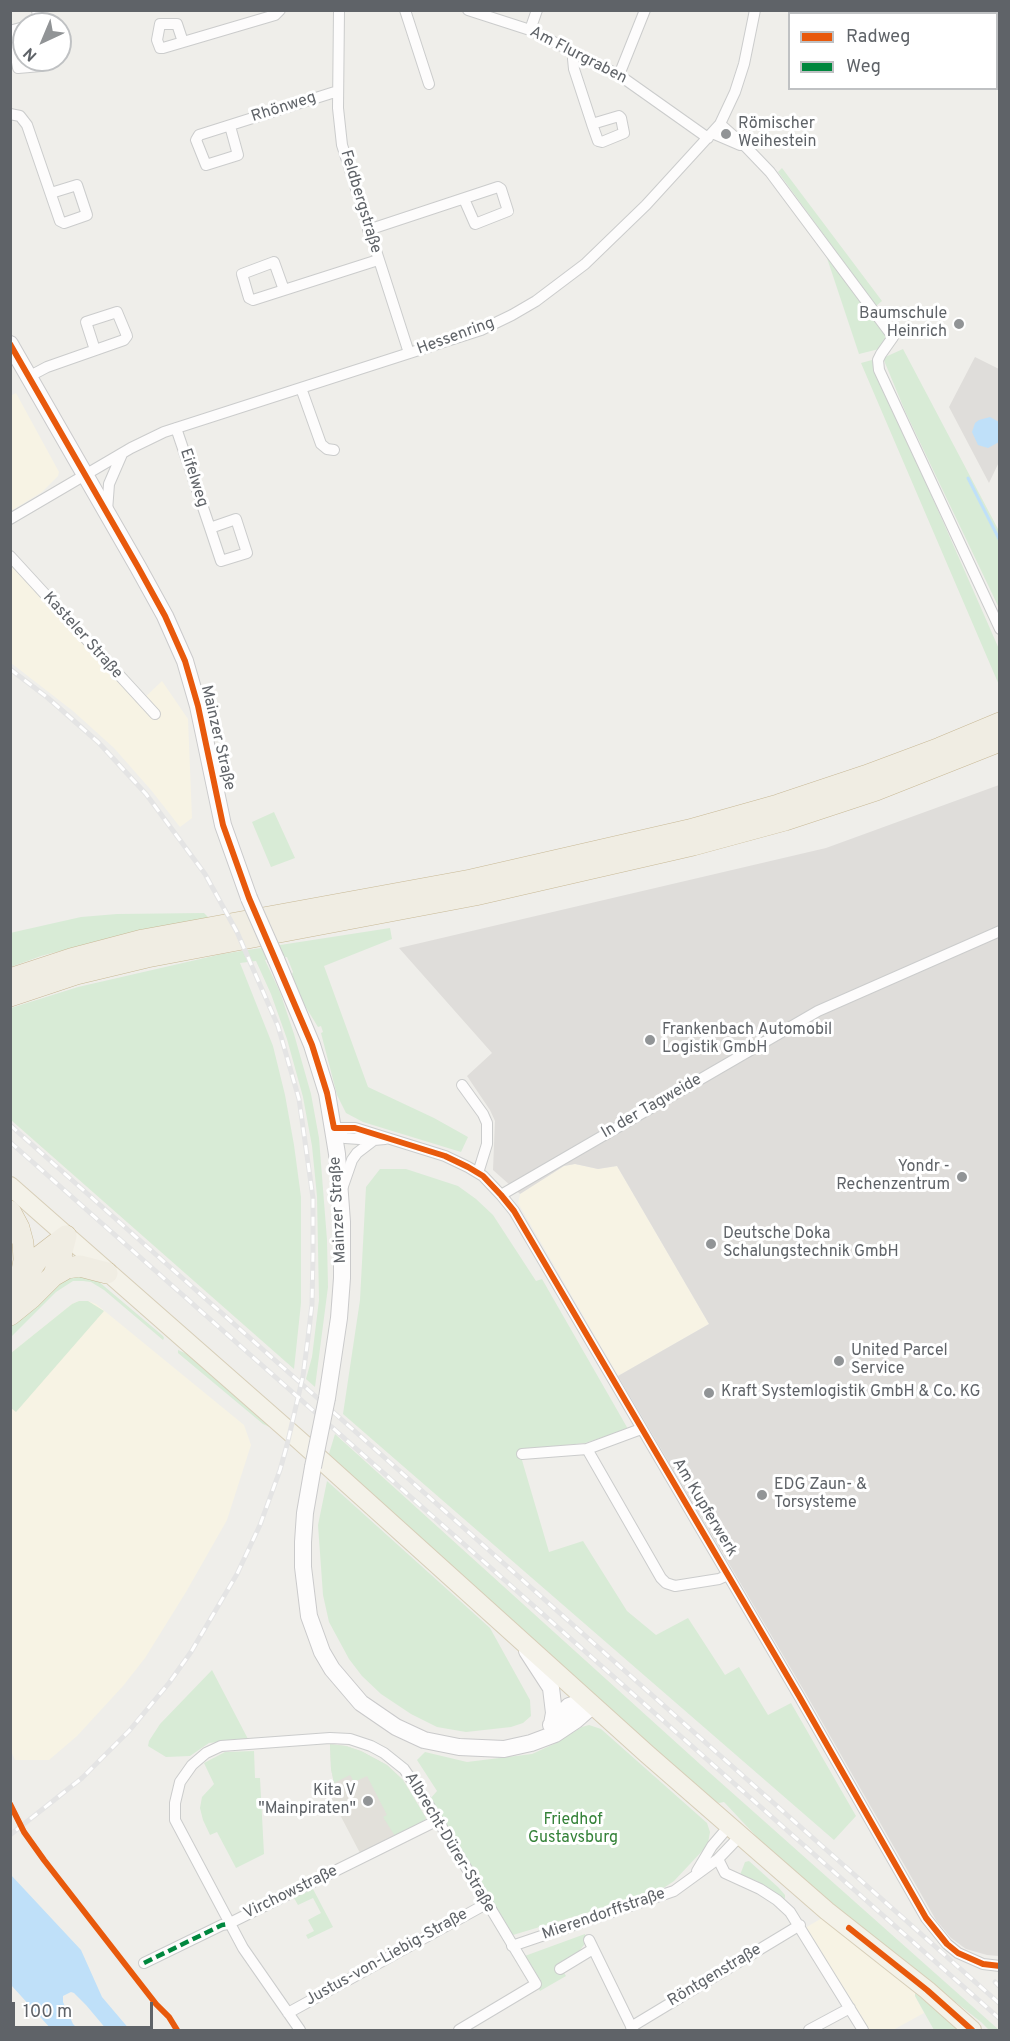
<!DOCTYPE html>
<html>
<head>
<meta charset="utf-8">
<style>
  body { margin:0 }
  #map { position:relative; width:1010px; height:2041px; overflow:hidden; background:#efeeea; font-family:Overpass,sans-serif }
  canvas { display:block }
  .frame { position:absolute; inset:0; border:12px solid #5f6368; pointer-events:none }
  .legend { position:absolute; left:788px; top:12px; width:210px; height:78px; box-sizing:border-box; background:#fff; border:2px solid #bfc1c3; margin:0; padding:8px 10px; list-style:none; font-size:18px; color:#5f6368 }
  .legend li { display:flex; align-items:center; gap:12px; height:30px }
  .legend b { width:30px; border:2px solid #bfc1c3 }
  .north { position:absolute; left:12px; top:12px; width:60px; height:60px; box-sizing:border-box; background:#fff; border:2px solid #bfc1c3; border-radius:50%; rotate:224deg; font-size:16px; font-weight:700; line-height:24px; text-align:center; color:#5f6368 }
  .north::after { content:''; display:block; margin:auto; width:21px; height:27px; background:#919496; clip-path:polygon(50% 0,100% 100%,50% 72%,0 100%) }
  .scale { position:absolute; left:12px; top:2002px; width:141px; height:27px; box-sizing:border-box; border:3px solid #5f6368; border-top:0; padding-left:8px; font-size:18px; line-height:21px; white-space:nowrap; color:#5f6368; -webkit-text-stroke:4px #fff; paint-order:stroke }
</style>
</head>
<body>
<div id="map">
<canvas width="1010" height="2041"></canvas>
<div class="frame"></div>
<ul class="legend">
<li><b style="height:8px;background:#e8590c"></b>Radweg</li>
<li><b style="height:8px;background:#00873e"></b>Weg</li>
</ul>
<div class="north">N</div>
<div class="scale">100 m</div>
</div>
<script>
const c = document.querySelector('canvas').getContext('2d');
c.lineJoin = 'round';
function paint(path, color) {
  c.fillStyle = color;
  c.fill(path, 'evenodd');
}
function shape(rows) {
  const path = new Path2D();
  for (const r of rows) {
    path.moveTo(r[0], r[1]);
    for (let i = 2; i < r.length; i += 2) path.lineTo(r[i], r[i + 1]);
  }
  return path;
}
function stroke(path, color, width, dash) {
  c.strokeStyle = color;
  c.lineWidth = width;
  c.lineCap = dash ? 'butt' : 'round';
  c.setLineDash(dash || []);
  c.stroke(path);
}
function drawText(font, color, halo, rows, align = 'center') {
  c.font = font + ' Overpass,sans-serif';
  c.lineWidth = 6;
  c.setLineDash([]);
  c.textBaseline = 'middle';
  c.strokeStyle = halo;
  c.fillStyle = color;
  for (const [text, x, y, turn = 0] of rows) {
    c.save();
    c.translate(x, y);
    c.rotate((+turn || 0) * Math.PI / 180);
    c.textAlign = isNaN(turn) ? turn : align;
    if (halo) c.strokeText(text, 0, 0);
    c.fillText(text, 0, 0);
    c.restore();
  }
}
paint(shape([
  [16,393,59,472,58,476,42,492,11,511,10,396],
  [10,563,140,702,162,681,188,719,192,818,180,827,151,790,114,748,73,711,11,663],
  [575,1164,598,1169,617,1166,709,1324,618,1376,518,1203,520,1194,564,1166],
  [79,1301,88,1301,96,1304,244,1425,251,1445,227,1520,186,1592,145,1658,123,1686,77,1736,49,1760,15,1760,11,1751,11,1353,72,1304],
  [822,1918,915,1993,915,1996,924,2013,893,2030,868,2030,805,1928]
]), '#f7f3e4');
paint(shape([
  [975,357,999,369,999,462,989,483,949,407],
  [999,785,999,1956,987,1955,966,1949,951,1938,936,1920,806,1694,618,1376,709,1324,617,1166,598,1169,575,1164,564,1166,520,1194,493,1170,495,1121,490,1110,467,1076,492,1053,399,948,826,848]
]), '#dfddda');
paint(shape([
  [330,1744,346,1746,361,1751,387,1765,403,1780,426,1818,425,1820,360,1853,326,1788,334,1783,331,1769]
]), '#e2e0da');
paint(shape([
  [782,168,882,301,876,306,778,172],
  [825,252,887,337,879,349,859,354],
  [903,349,999,531,999,608,905,411,883,358],
  [872,360,999,649,999,685,861,363],
  [274,812,295,858,271,867,252,822],
  [204,913,209,918,110,938,41,956,11,967,10,933,81,917,117,914],
  [390,928,392,939,324,966,368,1087,434,1118,468,1137,461,1152,363,1122,346,1113,337,1095,321,1033,323,1032,321,1026,318,1027,299,996,292,974,293,972,287,957,265,960,280,992,294,1034,311,1094,319,1138,327,1240,328,1287,315,1387,306,1379,312,1357,319,1300,317,1196,312,1146,303,1097,287,1039,271,994,256,961,240,963,273,1046,285,1095,294,1145,301,1197,301,1303,294,1369,11,1120,11,1008,78,987,222,954],
  [380,1169,406,1169,458,1186,476,1199,493,1215,536,1281,542,1279,628,1429,585,1443,519,1450,549,1552,583,1541,627,1611,656,1635,688,1618,725,1675,739,1667,768,1715,791,1703,856,1816,834,1840,343,1414,360,1300,366,1187],
  [77,1274,98,1281,163,1336,164,1338,163,1340,104,1290,91,1282,83,1281,73,1281,56,1292,11,1337,11,1325,50,1287],
  [79,1301,88,1301,104,1311,16,1412,11,1408,11,1353,72,1304],
  [178,1350,187,1354,276,1430,263,1424,178,1353],
  [335,1434,701,1765,999,2030,989,2030,981,2022,843,1914,770,1851,724,1802,719,1803,703,1794,328,1457],
  [327,1481,490,1628,530,1700,531,1716,523,1723,511,1727,466,1732,437,1727,411,1714,381,1694,362,1676,349,1659,329,1622,323,1595,318,1525],
  [212,1670,248,1739,209,1743,190,1756,166,1757,148,1746,149,1741,160,1724],
  [589,1725,601,1729,707,1823,710,1832,708,1843,705,1848,674,1881,659,1891,513,1935,508,1929,430,1799,437,1791,417,1760,425,1752,467,1762,532,1754,554,1744,582,1727],
  [330,1744,346,1746,361,1751,387,1765,403,1780,426,1818,425,1820,395,1836,383,1817,387,1815,367,1776,354,1782,350,1775,334,1783,331,1769],
  [254,1751,255,1778,260,1778,264,1854,236,1868,217,1832,210,1835,203,1820,200,1808,202,1797,214,1784,204,1763,225,1752],
  [749,1861,778,1887,785,1895,785,1899,757,1881,740,1875,745,1862],
  [313,1889,333,1927,308,1939,306,1935,314,1931,308,1920,321,1913,313,1898,298,1905,294,1898],
  [585,1934,587,1941,577,1954,560,1966,566,1976,540,1991,522,1957],
  [915,1993,954,2025,959,2030,934,2030,915,1996]
]), '#d8ebd6');
paint(shape([
  [990,417,999,422,999,442,988,448,978,445,972,432,975,423,979,420],
  [11,1875,81,1950,102,1997,130,2030,107,2030,86,2005,74,1993,71,1992,63,1996,63,2002,73,2024,79,2030,52,2030,11,1985]
]), '#bfe0f9');
stroke(shape([
  [968,478,1000,541]
]), '#bfe0f9', 3);
const minor = shape([
  [37,10,39,24],
  [339,10,338,108,342,145,409,353],
  [405,10,429,84],
  [468,10,530,30,619,75,708,138],
  [24,27,13,30,12,34,18,68,41,66,44,64,44,60],
  [530,30,537,10],
  [183,42,177,24,160,24,157,40,160,48,163,48,275,15,280,10],
  [574,52,573,59,574,69,592,124,598,141,602,142,624,133,621,118,619,116,592,124],
  [619,75,645,10],
  [10,114,20,116,27,125,60,221,64,223,87,215,77,185,51,193],
  [720,124,747,148,770,172,893,337,881,354,878,360,879,370,1000,629],
  [230,126,238,155,206,165,196,140,199,135,338,91],
  [712,133,740,145],
  [368,230,498,187,501,189,508,211,475,224,464,199],
  [284,290,274,262,242,274,249,298,253,300,378,260],
  [30,376,47,367,124,340,127,336,117,312,86,322,95,350],
  [301,388,321,444,327,449,334,450],
  [176,428,210,528,221,561,247,553,236,519,210,528],
  [107,511,109,484,122,454],
  [10,519,131,448,164,432,481,330,512,315,536,301,585,264,646,205,720,124,735,92,744,64,755,10],
  [10,556,155,714],
  [462,1085,483,1114,487,1123,487,1144,478,1173],
  [334,1128,355,1128,445,1156,468,1167,483,1176,501,1195,514,1211,799,1696,926,1918,947,1944,958,1953,983,1964,1000,1966],
  [334,1128,345,1138,374,1140],
  [343,1186,352,1160,357,1153,374,1140,385,1139],
  [501,1195,818,1011,1000,931],
  [641,1429,587,1449,661,1578,666,1583,675,1586,719,1579,728,1575],
  [522,1454,587,1449],
  [718,1859,725,1873,760,1889,777,1900,790,1912,863,2030],
  [697,1871,712,1846,730,1825],
  [589,1940,633,2030],
  [512,1946,674,1891,718,1859,741,1835],
  [144,1963,222,1925,228,1924,438,1820],
  [560,1969,593,1949],
  [288,2013,486,1904],
  [631,2027,800,1925],
  [300,2030,243,1948,175,1820,175,1803,180,1782,192,1765,206,1753,221,1746,330,1738,350,1739,371,1746,384,1753,404,1769,425,1799,536,1984,459,2030],
  [809,2030,850,2008]
]);
const secondary = shape([
  [10,344,138,567,165,616,185,661,198,706,223,825,249,898],
  [276,959,312,1045,327,1093,337,1154,342,1222,342,1278,339,1318,327,1398],
  [313,1467,305,1513,303,1542,303,1567,309,1616,322,1652,332,1669,361,1703,396,1727,424,1740,459,1747,504,1749,531,1743,555,1734,576,1720,593,1705],
  [527,1651,551,1688,554,1713,552,1724],
  [551,1725,569,1706,575,1704,593,1705]
]);
const primary = shape([
  [10,1186,299,1440,647,1754,827,1911,927,1990,972,2030]
]);
const motorway = shape([
  [10,979,71,959,143,940,471,880,689,830,778,805,865,776,940,748,1000,723],
  [10,996,76,974,147,957,475,895,693,845,785,820,876,790,1000,741],
  [10,1211,19,1228,23,1243,24,1260,20,1282],
  [53,1276,67,1268,80,1266,107,1273],
  [10,1304,20,1285,40,1256,66,1236],
  [10,1315,31,1298,53,1276,60,1260,66,1236]
]);
stroke(minor, '#cbcccc', 12);
stroke(secondary, '#cacacb', 18);
stroke(primary, '#d7ceb8', 20);
stroke(motorway, '#c8b996', 22);
stroke(minor, '#fdfcfc', 10);
stroke(secondary, '#fdfcfc', 16);
stroke(primary, '#f4f2e9', 18);
stroke(motorway, '#f0ede3', 21);
const rail = shape([
  [10,669,48,698,98,742,146,794,205,874,237,932,278,1026,299,1099,313,1198,313,1254,312,1304,308,1338,303,1376,287,1445,280,1470,260,1525,237,1574,191,1652,169,1683,129,1731,82,1778,10,1835],
  [10,1125,1000,2004],
  [10,1142,1000,2019],
  [995,1982,1000,1987]
]);
stroke(rail, '#e4e4e4', 5);
stroke(rail, '#fff', 3, [9]);
const secondaryBridge = shape([
  [249,898,276,959],
  [313,1467,327,1398]
]);
stroke(secondaryBridge, '#cacacb', 18, []);
stroke(secondaryBridge, '#fdfcfc', 16);
stroke(shape([
  [144,1963,222,1925,228,1924]
]), '#00873e', 4.5, [9, 4.5]);
stroke(shape([
  [10,344,138,567,165,616,185,661,198,706,223,825,249,898,312,1045,327,1093,334,1128,355,1128,445,1156,468,1167,483,1176,501,1195,514,1211,799,1696,926,1918,947,1944,958,1953,983,1964,1000,1966],
  [10,1804,24,1832,44,1860,156,2004,169,2017,177,2030],
  [849,1928,927,1990,972,2030]
]), '#e8590c', 6);
for (const [x, y, r, color] of [
  [726,134,6,"#919496"],
  [959,324,6,"#919496"],
  [650,1040,6,"#919496"],
  [962,1177,6,"#919496"],
  [711,1244,6,"#919496"],
  [839,1361,6,"#919496"],
  [709,1393,6,"#919496"],
  [762,1495,6,"#919496"],
  [368,1801,6,"#919496"]
]) {
  const dot = new Path2D();
  dot.arc(x, y, r, 0, 2 * Math.PI);
  c.fillStyle = color;
  c.fill(dot);
  stroke(dot, '#fff', 2);
}
drawText('16px', '#5f6368', '#fff', [
  ["Am Flurgraben",578,56,27],
  ["Rhönweg",284,108,-18],
  ["Feldbergstraße",360,202,73],
  ["Hessenring",456,337,-20],
  ["Eifelweg",193,478,72],
  ["Kasteler Straße",82,636,48],
  ["Mainzer Straße",217,738,77],
  ["In der Tagweide",652,1107,-30],
  ["Mainzer Straße",339,1210,-93],
  ["Am Kupferwerk",704,1508,59],
  ["Albrecht-Dürer-Straße",449,1843,59],
  ["Virchowstraße",291,1893,-26],
  ["Mierendorffstraße",604,1915,-19],
  ["Justus-von-Liebig-Straße",387,1958,-29],
  ["Röntgenstraße",715,1976,-31]
]);
drawText('16px', '#5f6368', '#fff', [
  ["Römischer",738,125],
  ["Weihestein",738,143],
  ["Baumschule",947,315,"right"],
  ["Heinrich",947,333,"right"],
  ["Frankenbach Automobil",662,1031],
  ["Logistik GmbH",662,1049],
  ["Yondr -",950,1168,"right"],
  ["Rechenzentrum",950,1186,"right"],
  ["Deutsche Doka",723,1235],
  ["Schalungstechnik GmbH",723,1253],
  ["United Parcel",851,1352],
  ["Service",851,1370],
  ["Kraft Systemlogistik GmbH & Co. KG",721,1393],
  ["EDG Zaun- &",774,1486],
  ["Torsysteme",774,1504],
  ["Kita V",356,1792,"right"],
  ["\"Mainpiraten\"",356,1810,"right"]
], 'left');
drawText('16px', '#348238', '#fff', [
  ["Friedhof",573,1821],
  ["Gustavsburg",573,1839]
]);
</script>
</body>
</html>
